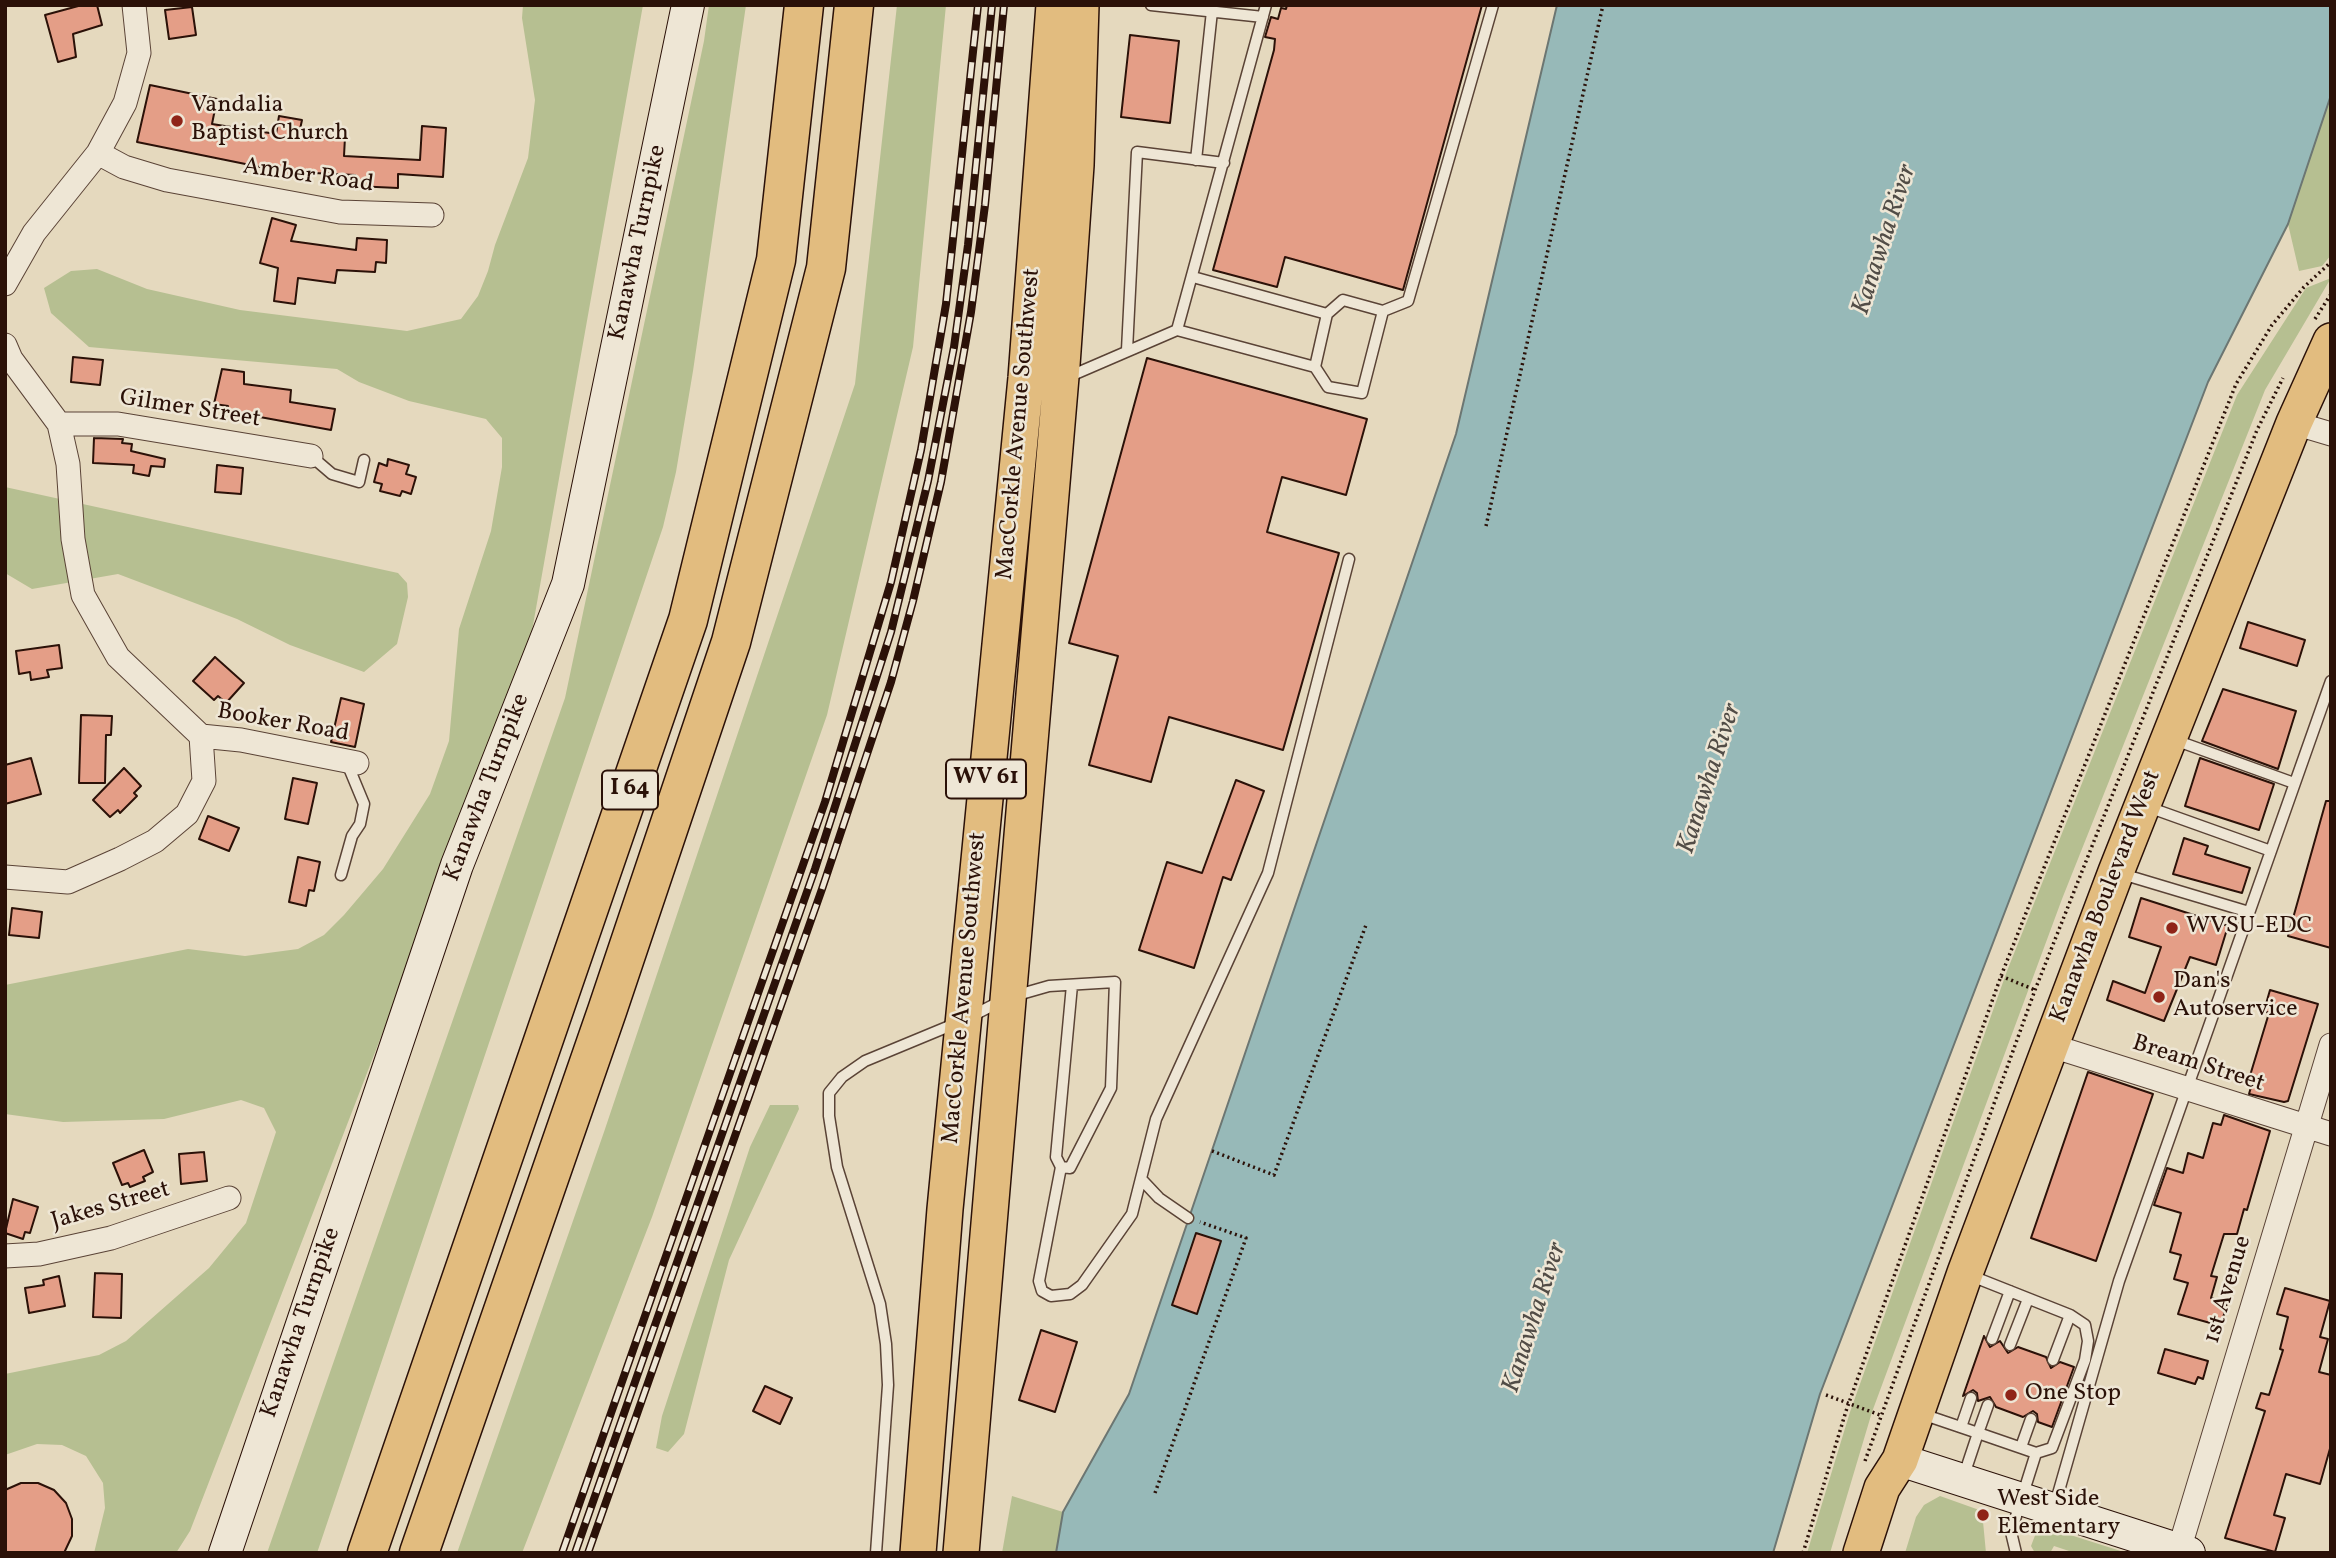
<!DOCTYPE html>
<html>
<head>
<meta charset="utf-8">
<style>
  body { margin:0 }
  #map { position:relative; width:2336px; height:1558px; overflow:hidden; background:#e5d9be; font-family:Vollkorn,serif }
  canvas { display:block }
  .frame { position:absolute; inset:0; border:7px solid #2b1108; pointer-events:none }
</style>
</head>
<body>
<div id="map">
<canvas width="2336" height="1558"></canvas>
<div class="frame"></div>
</div>
<script>
const c = document.querySelector('canvas').getContext('2d');
c.lineJoin = 'round';
function paint(path, color) {
  c.fillStyle = color;
  c.fill(path, 'evenodd');
}
function shape(rows) {
  const path = new Path2D();
  for (const r of rows) {
    path.moveTo(r[0], r[1]);
    for (let i = 2; i < r.length; i += 2) path.lineTo(r[i], r[i + 1]);
  }
  return path;
}
function stroke(path, color, width, dash) {
  c.strokeStyle = color;
  c.lineWidth = width;
  c.lineCap = dash ? 'butt' : 'round';
  c.setLineDash(dash || []);
  c.stroke(path);
}
function drawText(font, color, halo, rows, align = 'center') {
  c.font = font + ' Vollkorn,serif';
  c.lineWidth = 5;
  c.setLineDash([]);
  c.textBaseline = 'middle';
  c.strokeStyle = halo;
  c.fillStyle = color;
  for (const [text, x, y, turn = 0] of rows) {
    c.save();
    c.translate(x, y);
    c.rotate((+turn || 0) * Math.PI / 180);
    c.textAlign = isNaN(turn) ? turn : align;
    if (halo) c.strokeText(text, 0, 0);
    c.fillText(text, 0, 0);
    c.restore();
  }
}
paint(shape([
  [523,5,643,5,527,659,190,1531,176,1553,94,1553,105,1508,103,1483,86,1456,62,1445,37,1444,5,1455,5,1374,99,1355,126,1341,209,1268,246,1223,276,1132,264,1108,241,1100,164,1119,63,1122,5,1114,5,985,188,949,245,956,298,949,324,935,344,915,383,869,430,794,449,741,459,629,491,531,502,467,502,438,486,419,409,401,359,382,337,369,89,347,51,313,44,288,71,271,97,269,147,289,240,310,407,331,461,319,478,296,488,271,495,245,528,158,535,100,522,18],
  [709,5,746,5,693,371,676,472,663,527,317,1553,267,1553,565,698,704,41],
  [897,5,946,5,913,347,827,715,652,1217,522,1553,457,1553,604,1132,855,384],
  [2331,95,2331,255,2322,266,2299,271,2288,224],
  [2331,278,2265,390,2062,899,1872,1412,1830,1553,1807,1553,1850,1412,2007,971,2237,395,2306,288],
  [5,487,398,573,407,583,408,597,397,644,364,672,290,645,237,619,118,574,32,589,5,573],
  [770,1105,798,1105,799,1109,729,1260,684,1434,668,1452,656,1448,662,1416,750,1147],
  [1012,1496,1063,1512,1056,1553,1002,1553],
  [1940,1496,1982,1511,1986,1553,1905,1553,1916,1517,1924,1505],
  [2039,1525,2127,1553,2075,1553,2054,1546,2050,1553,2035,1553,2031,1546]
]), '#b6bf91');
const water = shape([
  [1557,5,2331,5,2331,95,2288,224,2208,382,1820,1394,1773,1553,1056,1553,1063,1512,1129,1394,1456,434,1557,5]
]);
paint(water, '#97b9b8');
stroke(water, '#6c7672', 2);
const building = shape([
  [82,5,97,5,102,25,73,34,76,57,58,62,45,15,82,5],
  [1287,5,1482,5,1403,290,1285,257,1277,287,1213,270,1274,50,1275,39,1265,37,1271,17,1278,19,1281,8,1286,9,1287,5],
  [192,7,196,35,169,39,165,10,192,7],
  [1130,35,1179,41,1170,123,1121,117,1130,35],
  [150,85,217,99,212,124,276,134,279,116,302,120,299,134,345,137,344,156,420,160,422,126,446,128,443,177,398,174,398,188,355,186,355,175,293,172,292,178,269,174,270,169,137,142,150,85],
  [272,218,296,225,291,241,356,250,357,238,387,240,386,263,376,262,375,272,337,270,335,283,298,278,295,304,274,301,278,268,260,263,272,218],
  [73,357,103,360,100,385,71,382,73,357],
  [1147,358,1367,419,1346,495,1282,477,1267,532,1339,553,1283,750,1169,717,1151,782,1089,765,1118,656,1069,643,1147,358],
  [222,369,244,372,244,384,291,390,290,402,335,409,331,430,227,411,228,406,214,404,222,369],
  [94,438,123,439,122,443,132,444,131,451,165,459,164,467,151,466,149,476,133,473,134,465,93,463,94,438],
  [388,459,409,465,406,474,416,477,411,494,402,491,400,496,380,491,382,484,374,482,379,463,387,466,388,459],
  [217,465,243,468,241,494,215,492,217,465],
  [2248,622,2305,640,2297,666,2240,648,2248,622],
  [59,645,62,668,47,670,49,677,31,680,30,672,19,674,16,651,59,645],
  [215,657,244,683,226,703,218,696,214,700,193,681,215,657],
  [2223,689,2296,711,2278,769,2202,741,2223,689],
  [341,698,364,704,355,747,331,742,341,698],
  [81,715,112,716,111,735,106,735,105,783,79,783,81,715],
  [31,758,41,794,5,804,5,765,31,758],
  [2200,758,2274,784,2259,830,2185,806,2200,758],
  [124,768,141,786,134,793,137,796,120,813,118,810,110,817,93,800,124,768],
  [293,778,317,783,308,824,285,819,293,778],
  [1236,780,1264,791,1231,880,1223,877,1194,968,1139,950,1167,862,1202,873,1236,780],
  [2326,801,2331,801,2331,948,2288,936,2326,801],
  [208,816,239,828,229,851,199,839,208,816],
  [2184,838,2208,846,2205,854,2250,868,2242,893,2173,874,2184,838],
  [298,857,320,862,314,891,309,890,306,906,289,902,298,857],
  [2141,898,2228,926,2216,965,2190,957,2164,1021,2107,1000,2113,981,2145,993,2161,947,2129,937,2141,898],
  [12,908,42,912,39,938,9,935,12,908],
  [2270,990,2318,1004,2288,1101,2284,1102,2249,1094,2253,1080,2249,1079,2269,1013,2264,1011,2270,990],
  [2088,1072,2153,1094,2096,1261,2031,1238,2088,1072],
  [2224,1115,2270,1131,2247,1210,2244,1209,2237,1234,2224,1234,2211,1276,2217,1277,2211,1298,2227,1303,2221,1326,2178,1314,2188,1283,2174,1279,2181,1255,2170,1252,2181,1213,2154,1205,2167,1168,2183,1173,2188,1153,2203,1158,2213,1123,2221,1125,2224,1115],
  [144,1150,153,1172,143,1177,145,1181,130,1187,128,1183,122,1185,113,1163,144,1150],
  [204,1152,207,1181,181,1184,179,1154,204,1152],
  [13,1199,38,1207,30,1233,25,1232,23,1239,5,1233,13,1199],
  [1196,1233,1221,1241,1197,1314,1172,1305,1196,1233],
  [95,1273,122,1274,121,1318,93,1317,95,1273],
  [59,1276,65,1306,29,1313,25,1288,44,1285,43,1280,59,1276],
  [2285,1288,2330,1301,2320,1337,2328,1339,2319,1372,2331,1375,2331,1445,2320,1484,2286,1474,2274,1515,2285,1518,2275,1552,2225,1538,2265,1411,2256,1408,2261,1393,2269,1395,2283,1350,2280,1349,2288,1317,2277,1314,2285,1288],
  [1041,1330,1077,1342,1055,1412,1019,1400,1041,1330],
  [1984,1336,1990,1347,2000,1341,2008,1353,2018,1347,2046,1357,2051,1368,2060,1362,2074,1367,2052,1427,2038,1422,2037,1414,2033,1411,2023,1417,1996,1407,1990,1397,1978,1401,1977,1393,1973,1390,1963,1396,1984,1336],
  [2165,1349,2208,1361,2203,1379,2198,1377,2195,1384,2158,1373,2165,1349],
  [765,1386,792,1398,780,1424,753,1411,765,1386],
  [21,1483,38,1483,54,1490,66,1503,72,1519,72,1536,64,1553,5,1553,5,1490,21,1483]
]);
paint(building, '#e49e87');
stroke(building, '#2b1108', 2);
const lane = shape([
  [1151,5,1263,17],
  [1196,160,1212,11],
  [1383,311,1408,301,1493,5],
  [1177,330,1315,367,1328,387,1362,393,1383,311,1343,300,1327,314,1193,277],
  [1127,350,1137,152,1224,163],
  [1315,367,1327,314],
  [1068,377,1177,330,1266,5],
  [311,456,332,474,359,482,364,460],
  [2172,739,2294,783],
  [2148,807,2271,851],
  [2122,874,2249,912],
  [341,875,352,836,360,824,364,804,347,763],
  [1061,1167,1039,1281,1042,1291,1051,1296,1070,1294,1082,1285,1132,1214,1156,1119,1268,873,1349,559],
  [1143,1181,1159,1198,1188,1218],
  [1969,1275,2070,1315,2085,1325,2088,1341,2085,1360,2052,1448,2036,1453],
  [1992,1339,2010,1291],
  [2010,1345,2028,1299],
  [2053,1360,2070,1315],
  [1922,1414,1978,1433,1988,1405],
  [1961,1427,1971,1398],
  [2021,1447,2031,1419],
  [1963,1478,1978,1433,2036,1453,2011,1532,2016,1553],
  [2054,1508,2119,1281,2331,681],
  [876,1553,888,1385,886,1344,880,1304,837,1167,829,1116,829,1093,842,1077,865,1061,964,1020,1007,998,1049,986,1115,982,1111,1088,1070,1168,1061,1167,1056,1157,1072,985]
]);
const street = shape([
  [98,153,124,167,167,180,340,212,432,215],
  [5,284,34,233,98,153,125,103,139,53,134,5],
  [5,345,11,359,59,424,68,464,73,539,83,595,118,657,201,736,204,781,187,814,155,841,120,859,68,882,5,877],
  [2294,423,2331,434],
  [59,424,118,424,311,456],
  [201,736,241,740,357,763],
  [2049,1045,2331,1134],
  [5,1256,39,1254,111,1238,229,1198],
  [2179,1550,2331,1045]
]);
const secondary = shape([
  [1900,1460,2189,1553],
  [225,1553,457,865,568,584,688,5]
]);
const primary = shape([
  [918,1553,945,1209,1026,378,1054,5],
  [961,1553,1062,365,1076,165,1081,5],
  [1861,1553,1882,1488,1900,1460,1965,1273,2116,872,2294,423,2331,341]
]);
const highway = shape([
  [367,1553,688,620,776,260,804,5],
  [419,1553,607,1011,731,642,826,268,854,5]
]);
stroke(lane, '#5a4336', 13);
stroke(street, '#5a4336', 25);
stroke(secondary, '#2b1108', 34);
stroke(primary, '#2b1108', 38);
stroke(highway, '#2b1108', 41);
stroke(shape([
  [2315,319,2331,294],
  [1486,526,1603,5],
  [2001,976,2035,990],
  [1212,1151,1274,1175,1366,925],
  [1826,1395,1880,1415],
  [1865,1461,2035,990,2257,430,2283,378],
  [1155,1493,1246,1238,1200,1222],
  [1803,1553,1846,1411,2001,976,2236,384,2272,325,2304,287,2331,262]
]), '#2b1108', 3.5, [2, 3.5]);
stroke(lane, '#eee6d5', 10);
stroke(street, '#eee6d5', 23);
stroke(secondary, '#eee6d5', 32);
stroke(primary, '#e2bc7f', 35);
stroke(highway, '#e2bc7f', 38);
const rail = shape([
  [562,1553,825,802,891,582,921,450,946,304,978,5],
  [575,1553,815,869,891,632,928,481,954,347,968,245,992,5],
  [588,1553,822,889,891,682,913,601,941,482,971,312,985,205,1004,5]
]);
stroke(rail, '#2b1108', 8);
stroke(rail, '#eee6d5', 5, [16]);
for (const [x, y, r, color] of [
  [177,121,7,"#8f2418"],
  [2172,928,7,"#8f2418"],
  [2159,997,7,"#8f2418"],
  [2011,1395,7,"#8f2418"],
  [1983,1515,7,"#8f2418"]
]) {
  const dot = new Path2D();
  dot.arc(x, y, r, 0, 2 * Math.PI);
  c.fillStyle = color;
  c.fill(dot);
  stroke(dot, '#eee6d5', 2.5);
}
for (const [x, y, w] of [
  [986,779,80],
  [630,790,56]
]) {
  const box = new Path2D();
  box.roundRect(x - w / 2, y - 19.5, w, 39, 5);
  c.fillStyle = '#eee6d5';
  c.fill(box);
  stroke(box, '#2b1108', 2);
}
drawText('bold 23px', '#2b1108', null, [
  ["WV 61",986,779],
  ["I 64",630,790]
]);
drawText('24px', '#2b1108', '#eee6d5', [
  ["Vandalia",191,107],
  ["Baptist Church",191,135],
  ["WVSU-EDC",2186,928],
  ["Dan's",2173,983],
  ["Autoservice",2173,1011],
  ["One Stop",2025,1395],
  ["West Side",1997,1501],
  ["Elementary",1997,1529]
], 'left');
drawText('24px', '#2b1108', '#eee6d5', [
  ["Amber Road",308,177,8],
  ["Kanawha Turnpike",639,243,-78],
  ["Gilmer Street",190,410,9],
  ["MacCorkle Avenue Southwest",1020,424,-85],
  ["Booker Road",283,724,10],
  ["Kanawha Turnpike",488,788,-69],
  ["Kanawha Boulevard West",2107,897,-69],
  ["MacCorkle Avenue Southwest",966,988,-85],
  ["Bream Street",2198,1065,18],
  ["Jakes Street",111,1207,-16],
  ["1st Avenue",2229,1290,-73],
  ["Kanawha Turnpike",302,1323,-71]
]);
drawText('italic 26px', '#514c46', '#eee6d5', [
  ["Kanawha River",1886,240,-72],
  ["Kanawha River",1711,779,-72],
  ["Kanawha River",1536,1318,-72]
]);
</script>
</body>
</html>
